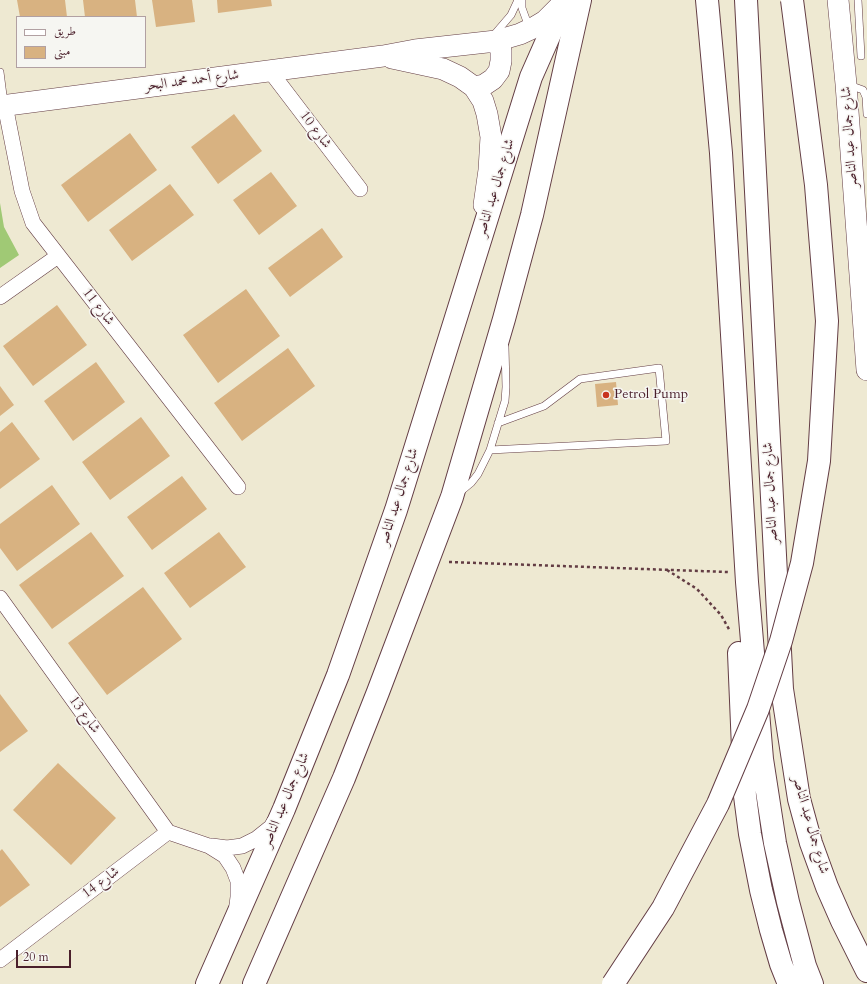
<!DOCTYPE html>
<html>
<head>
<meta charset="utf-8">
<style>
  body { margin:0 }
  #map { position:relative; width:867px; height:984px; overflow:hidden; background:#eee9d2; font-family:Cardo,Amiri,serif }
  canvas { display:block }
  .legend { position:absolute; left:16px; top:16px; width:130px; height:52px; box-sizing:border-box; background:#f6f6f2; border:1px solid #b1a0a2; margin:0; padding:5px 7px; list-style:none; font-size:12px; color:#4a1f2b }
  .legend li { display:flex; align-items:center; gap:8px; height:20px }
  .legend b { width:20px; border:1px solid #b1a0a2 }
  .scale { position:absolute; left:16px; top:950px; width:55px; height:18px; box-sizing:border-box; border:2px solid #4a1f2b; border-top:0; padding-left:5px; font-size:12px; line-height:14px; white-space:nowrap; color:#4a1f2b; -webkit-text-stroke:3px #f6f6f2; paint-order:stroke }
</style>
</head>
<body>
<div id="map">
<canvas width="867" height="984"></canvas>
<ul class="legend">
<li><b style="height:5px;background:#fff"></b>طريق</li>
<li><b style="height:11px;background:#d8b281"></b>مبنى</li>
</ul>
<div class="scale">20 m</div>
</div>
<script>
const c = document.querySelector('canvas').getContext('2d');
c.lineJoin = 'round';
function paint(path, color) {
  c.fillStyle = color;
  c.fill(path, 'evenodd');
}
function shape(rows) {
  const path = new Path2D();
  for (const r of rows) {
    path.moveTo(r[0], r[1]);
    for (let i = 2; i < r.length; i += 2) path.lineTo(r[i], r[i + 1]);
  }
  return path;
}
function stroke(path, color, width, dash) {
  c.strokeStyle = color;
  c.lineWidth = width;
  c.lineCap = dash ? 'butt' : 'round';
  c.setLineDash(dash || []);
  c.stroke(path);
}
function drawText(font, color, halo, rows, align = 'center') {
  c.font = font + ' Cardo,Amiri,serif';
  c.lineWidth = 3;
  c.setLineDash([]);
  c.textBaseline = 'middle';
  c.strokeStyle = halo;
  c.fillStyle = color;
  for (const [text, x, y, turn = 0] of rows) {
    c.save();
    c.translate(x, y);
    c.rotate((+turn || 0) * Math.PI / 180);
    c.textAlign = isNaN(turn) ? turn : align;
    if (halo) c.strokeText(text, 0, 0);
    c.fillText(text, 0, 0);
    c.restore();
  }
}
paint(shape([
  [0,203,4,227,19,255,0,268]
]), '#a0c975');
paint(shape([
  [17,0,65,0,67,17,20,17],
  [83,0,135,0,137,17,85,17],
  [152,0,192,0,195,22,156,27],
  [217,0,271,0,272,6,218,13],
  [234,114,262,151,218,184,191,147],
  [130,133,157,170,88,222,61,185],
  [271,172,297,206,259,235,233,200],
  [170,184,194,215,132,261,109,230],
  [322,228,343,257,290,297,268,268],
  [246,289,280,336,218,383,183,335],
  [57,305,87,345,33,386,3,346],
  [288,348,315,386,242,441,214,403],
  [96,362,125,402,73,441,44,401],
  [616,382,618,405,597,407,595,384],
  [0,386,14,405,0,416],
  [141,417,170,456,110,500,82,462],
  [12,422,40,459,0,489,0,432],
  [182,476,207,509,152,550,127,517],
  [52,485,80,524,17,571,0,548,0,524],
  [91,532,124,576,52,629,19,585],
  [219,532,246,567,190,608,164,573],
  [143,587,182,639,107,695,68,643],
  [0,694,28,731,0,752],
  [58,763,116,818,71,865,13,810],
  [2,849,30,885,0,907,0,851]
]), '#d8b281');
const lane = shape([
  [522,0,522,8,526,19,533,26],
  [858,0,861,56],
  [493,36,511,15,518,0],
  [0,72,4,103],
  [849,85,863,90,866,97,867,114],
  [490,450,666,441,659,368,580,379,544,406,498,423],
  [460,492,471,483,478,474,490,450,505,401,506,387,505,347]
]);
const street = shape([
  [270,71,360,189],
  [5,105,22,191,33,223,238,487],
  [0,297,58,256],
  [0,598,168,832],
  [168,832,209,846,225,856,233,868,238,881,238,897,237,905],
  [212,846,227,848,242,846,256,839,271,827,274,822],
  [0,960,168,832]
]);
const secondary = shape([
  [838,0,846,84,867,370],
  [392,58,443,69,460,77,474,87,483,101,487,114,491,137,489,170,484,205],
  [474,87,484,85,493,79,499,71,501,61,501,50,496,41],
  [0,106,383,56,415,50,496,41,520,34,535,27,545,21,564,2]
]);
const primary = shape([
  [207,984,284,809,338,675,396,510,531,77,565,0]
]);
const highway = shape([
  [707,0,721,153,747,582,762,759,775,843,788,902,805,966,812,984],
  [746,0,782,689,799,799,811,843,827,887,842,921,867,971],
  [739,653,745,796,750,834,761,890,771,930,781,964,789,984],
  [254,984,344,778,378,692,452,497,504,319,532,215,580,0]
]);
stroke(lane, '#633d44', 8);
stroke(street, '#633d44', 16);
stroke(secondary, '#633d44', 22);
stroke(primary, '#633d44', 24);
stroke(highway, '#633d44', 24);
stroke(shape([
  [449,562,728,572],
  [667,570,697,589,721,615,730,631]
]), '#633d44', 2.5, [3, 3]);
stroke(lane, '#fff', 7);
stroke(street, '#fff', 15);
stroke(secondary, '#fff', 21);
stroke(primary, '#fff', 22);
stroke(highway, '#fff', 22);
const highwayBridge = shape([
  [613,984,663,908,718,804,758,709,781,641,802,563,819,461,827,321,816,185,792,0]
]);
stroke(highwayBridge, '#633d44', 24, []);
stroke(highwayBridge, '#fff', 22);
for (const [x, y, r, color] of [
  [606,395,4,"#c8321e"]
]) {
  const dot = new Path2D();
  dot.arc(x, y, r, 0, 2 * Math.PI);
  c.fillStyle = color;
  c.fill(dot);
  stroke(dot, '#f6f6f2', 1.5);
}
drawText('14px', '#4a1f2b', '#f6f6f2', [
  ["شارع أحمد محمد البحر",192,81,-7],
  ["شارع 10",315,130,53],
  ["شارع جمال عبد الناصر",850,137,-94],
  ["شارع جمال عبد الناصر",496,188,-73],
  ["شارع 11",98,307,52],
  ["شارع جمال عبد الناصر",771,493,-93],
  ["شارع جمال عبد الناصر",399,497,-72],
  ["شارع 13",84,715,54],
  ["شارع جمال عبد الناصر",286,800,-67],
  ["شارع جمال عبد الناصر",810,825,74],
  ["شارع 14",101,883,-37]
]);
drawText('14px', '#4a1f2b', '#f6f6f2', [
  ["Petrol Pump",614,395]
], 'left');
</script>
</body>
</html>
